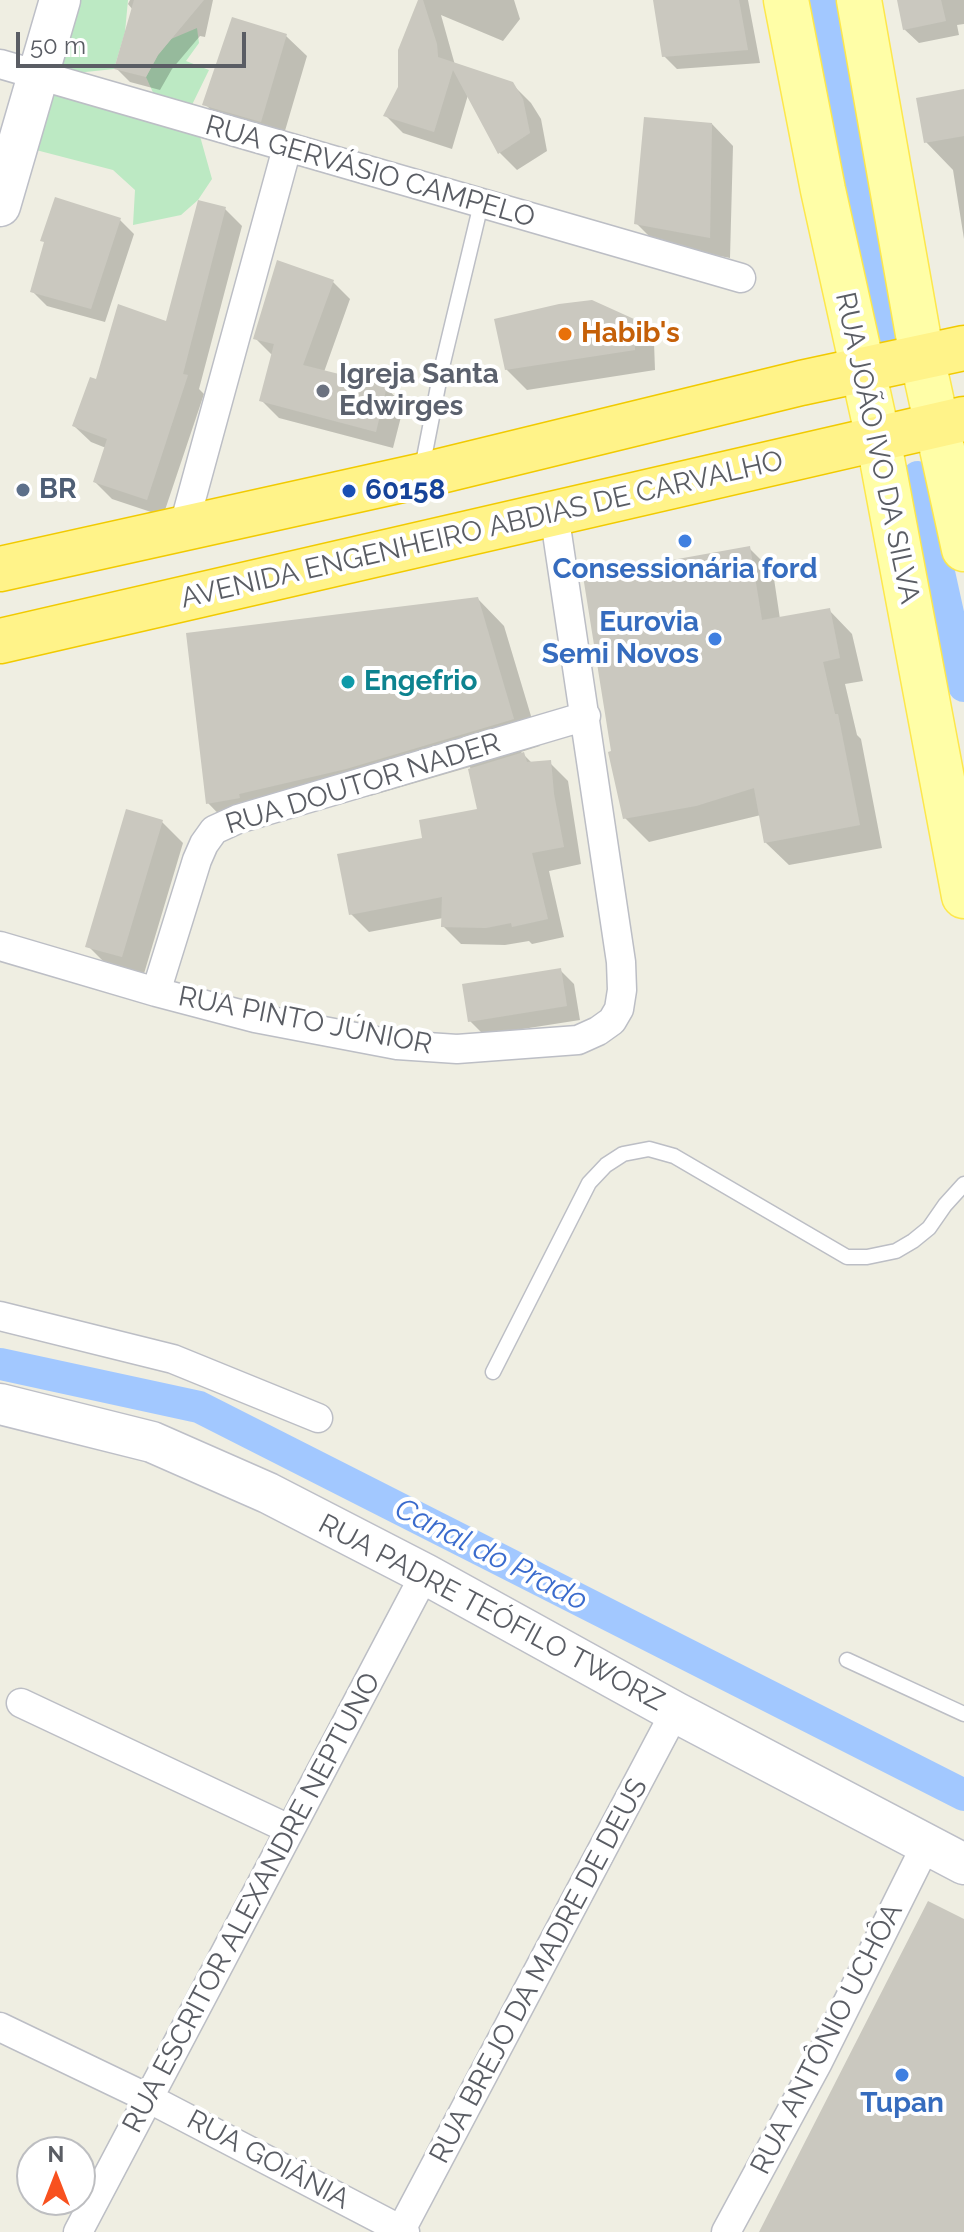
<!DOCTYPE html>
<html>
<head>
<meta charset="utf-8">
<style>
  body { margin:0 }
  #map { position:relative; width:964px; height:2232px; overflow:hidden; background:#efeee2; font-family:Raleway,sans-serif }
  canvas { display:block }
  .north { position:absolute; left:16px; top:2136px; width:80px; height:80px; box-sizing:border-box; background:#fff; border:2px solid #bdbec1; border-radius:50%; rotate:0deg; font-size:22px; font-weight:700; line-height:32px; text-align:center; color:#5a5d64 }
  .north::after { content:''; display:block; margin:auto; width:28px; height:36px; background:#f8511f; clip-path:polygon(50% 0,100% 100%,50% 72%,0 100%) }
  .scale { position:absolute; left:16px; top:32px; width:230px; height:36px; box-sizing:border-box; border:4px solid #5a5d64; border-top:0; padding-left:10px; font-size:24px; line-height:28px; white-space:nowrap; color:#5a5d64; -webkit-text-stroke:6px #fff; paint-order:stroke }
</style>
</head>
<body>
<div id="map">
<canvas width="964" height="2232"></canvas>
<div class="north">N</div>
<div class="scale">50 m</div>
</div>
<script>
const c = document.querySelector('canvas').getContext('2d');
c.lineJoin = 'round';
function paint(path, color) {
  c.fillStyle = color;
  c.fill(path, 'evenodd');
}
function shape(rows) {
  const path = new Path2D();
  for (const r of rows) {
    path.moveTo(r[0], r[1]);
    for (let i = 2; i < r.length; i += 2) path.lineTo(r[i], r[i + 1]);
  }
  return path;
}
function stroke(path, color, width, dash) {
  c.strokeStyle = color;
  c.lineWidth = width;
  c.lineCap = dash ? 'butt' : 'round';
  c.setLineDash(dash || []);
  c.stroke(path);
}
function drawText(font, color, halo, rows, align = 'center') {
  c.font = font + ' Raleway,sans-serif';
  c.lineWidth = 8;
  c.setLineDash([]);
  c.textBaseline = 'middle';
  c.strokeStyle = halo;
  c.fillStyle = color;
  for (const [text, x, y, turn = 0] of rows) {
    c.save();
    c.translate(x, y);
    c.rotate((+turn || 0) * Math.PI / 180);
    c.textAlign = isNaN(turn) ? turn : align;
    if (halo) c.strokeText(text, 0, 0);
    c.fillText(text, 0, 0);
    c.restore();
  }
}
paint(shape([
  [72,0,128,0,125,32,114,69,76,73,51,64],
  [197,28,199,43,186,61,209,70,189,111,155,97,146,77,158,55,171,39],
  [50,90,198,129,212,179,198,200,181,215,133,225,135,190,113,170,36,150]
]), '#bce9c3');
paint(shape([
  [130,0,213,0,205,37,200,36,172,69,160,90,130,82,116,68,133,10,128,4],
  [420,0,514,0,520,19,503,41,441,15,455,65,512,84,531,103,541,119,547,151,517,170,499,152,468,95,452,149,403,133,386,116,400,88],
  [655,0,748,0,760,63,677,69,664,56],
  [899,0,964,0,964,24,957,25,959,35,919,43,904,29],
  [286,36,307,56,282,141,226,125,205,104],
  [964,91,964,239,953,170,926,142],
  [712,124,733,146,730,258,657,244,636,223],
  [225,209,242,226,199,389,204,394,163,516,112,499,95,482,106,448,91,442,74,426,97,382,168,323],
  [120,220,134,234,105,322,47,306,32,291],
  [333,282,350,299,324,372,386,388,404,405,393,448,279,418,262,401,273,356,255,338],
  [632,321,654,342,655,370,527,390,506,369],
  [749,548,773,572,780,619,829,610,852,634,863,681,845,684,857,735,861,739,882,848,789,865,765,842,761,815,649,842,625,818],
  [478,599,504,626,540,746,521,752,533,764,550,763,568,781,581,864,549,871,564,937,532,944,529,941,505,945,461,944,443,926,443,918,369,932,351,914,424,839,479,810,470,767,374,795,264,820,234,830,208,803],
  [162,822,183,843,143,977,109,967,88,946],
  [560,970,574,984,580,1020,484,1035,470,1021]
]), '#0003');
stroke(shape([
  [823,0,887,329],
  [918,477,964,686],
  [0,1364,199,1407,964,1795]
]), '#a2c8ff', 32);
paint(shape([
  [134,0,204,0,158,55,146,77,114,69],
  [418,0,423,0,437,44,438,57,513,82,523,99,530,133,498,154,453,70,434,132,383,116,398,87,398,50],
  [653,0,739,0,748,50,662,57],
  [897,0,941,0,946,21,903,30],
  [232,17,287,34,261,122,202,105],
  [964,89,964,136,924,143,916,98],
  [644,117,712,123,710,238,634,224],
  [55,197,121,218,91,309,30,292,44,242,40,241],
  [198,200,226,207,183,374,188,375,147,500,93,482,107,439,72,426,90,377,96,379,118,304,166,321],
  [277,260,334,280,303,365,387,386,376,432,259,401,274,344,253,339],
  [592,300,634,319,635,350,505,370,494,319,559,304],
  [750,546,762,620,830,608,840,658,823,662,835,714,838,714,860,825,764,843,754,788,696,806,623,819,608,752,611,751,583,576],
  [478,597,514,719,346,769,239,794,240,798,206,804,186,633],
  [524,752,527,762,551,760,554,794,564,847,532,853,548,919,512,927,511,923,486,928,441,927,442,897,349,915,337,854,422,838,419,820,477,809,468,769],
  [126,809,163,820,122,957,85,947],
  [561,968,567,1006,468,1022,462,984],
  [928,1901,964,1919,964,2232,759,2232]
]), '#cac8bf');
const lane = shape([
  [422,468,441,371,481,204],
  [493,1372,589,1183,606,1165,623,1154,649,1149,674,1156,847,1257,867,1257,896,1251,913,1241,929,1228,945,1205,964,1184],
  [847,1660,964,1714]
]);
const street = shape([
  [0,64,741,278],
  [183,529,287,148],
  [0,946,156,992,255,1018,397,1045,457,1049,578,1040,598,1031,612,1021,619,1009,622,990,621,962,554,513],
  [156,992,197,860,204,844,214,830,238,819,586,716],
  [0,1316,173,1359,318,1418],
  [21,1703,289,1829],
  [0,2027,150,2099,405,2232],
  [401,2230,675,1712],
  [78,2232,425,1574],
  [726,2232,818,2062,926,1845]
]);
const secondary = shape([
  [0,206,60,0],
  [0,1404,152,1442,268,1493,425,1574,675,1712,964,1864]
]);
const primary = shape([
  [786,0,823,190,878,438,964,896],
  [859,0,922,357,964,549]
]);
const highway = shape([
  [0,569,420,476,801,383,964,348],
  [0,641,964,419]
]);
stroke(lane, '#bcbec5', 17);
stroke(street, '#bcbec5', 31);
stroke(secondary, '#bdbfc7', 43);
stroke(primary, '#fde74c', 47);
stroke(highway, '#f1ca00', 47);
stroke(lane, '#fff', 14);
stroke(street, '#fff', 28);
stroke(secondary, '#fff', 40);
stroke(primary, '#fffea7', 44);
stroke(highway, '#fff389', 44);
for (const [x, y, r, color] of [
  [565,334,8,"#e8710a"],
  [323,391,8,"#6b7280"],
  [23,490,8,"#5c6f8a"],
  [349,491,8,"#1a4fb4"],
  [685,541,8,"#3f7fe0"],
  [715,639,8,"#3f7fe0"],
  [348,682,8,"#0f9aa8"],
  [902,2075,8,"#3f7fe0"]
]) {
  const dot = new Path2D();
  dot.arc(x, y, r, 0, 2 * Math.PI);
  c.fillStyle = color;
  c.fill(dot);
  stroke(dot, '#fff', 3);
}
drawText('28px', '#5a5d64', '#fff', [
  ["RUA GERVÁSIO CAMPELO",370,172,16],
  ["RUA JOÃO IVO DA SILVA",877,448,78],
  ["AVENIDA ENGENHEIRO ABDIAS DE CARVALHO",482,530,-13],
  ["RUA DOUTOR NADER",363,784,-17],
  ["RUA PINTO JÚNIOR",305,1021,11],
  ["RUA PADRE TEÓFILO TWORZ",491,1613,28],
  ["RUA ESCRITOR ALEXANDRE NEPTUNO",252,1903,-62],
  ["RUA BREJO DA MADRE DE DEUS",539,1971,-62],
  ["RUA ANTÔNIO UCHÔA",827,2039,-63],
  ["RUA GOIÂNIA",268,2160,28]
]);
drawText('bold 28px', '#c56008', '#fff', [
  ["Habib's",581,334]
], 'left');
drawText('bold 28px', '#5b616d', '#fff', [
  ["Igreja Santa",339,375],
  ["Edwirges",339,407]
], 'left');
drawText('bold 28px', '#4e5e75', '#fff', [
  ["BR",39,490]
], 'left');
drawText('bold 28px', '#164399', '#fff', [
  ["60158",365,491]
], 'left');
drawText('bold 28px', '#366cbe', '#fff', [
  ["Consessionária ford",685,570],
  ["Eurovia",699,623,"right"],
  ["Semi Novos",699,655,"right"],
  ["Tupan",902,2104]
]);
drawText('bold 28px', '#0d838f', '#fff', [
  ["Engefrio",364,682]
], 'left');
drawText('italic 30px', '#3a6bcd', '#fff', [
  ["Canal do Prado",491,1555,27]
]);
</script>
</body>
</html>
